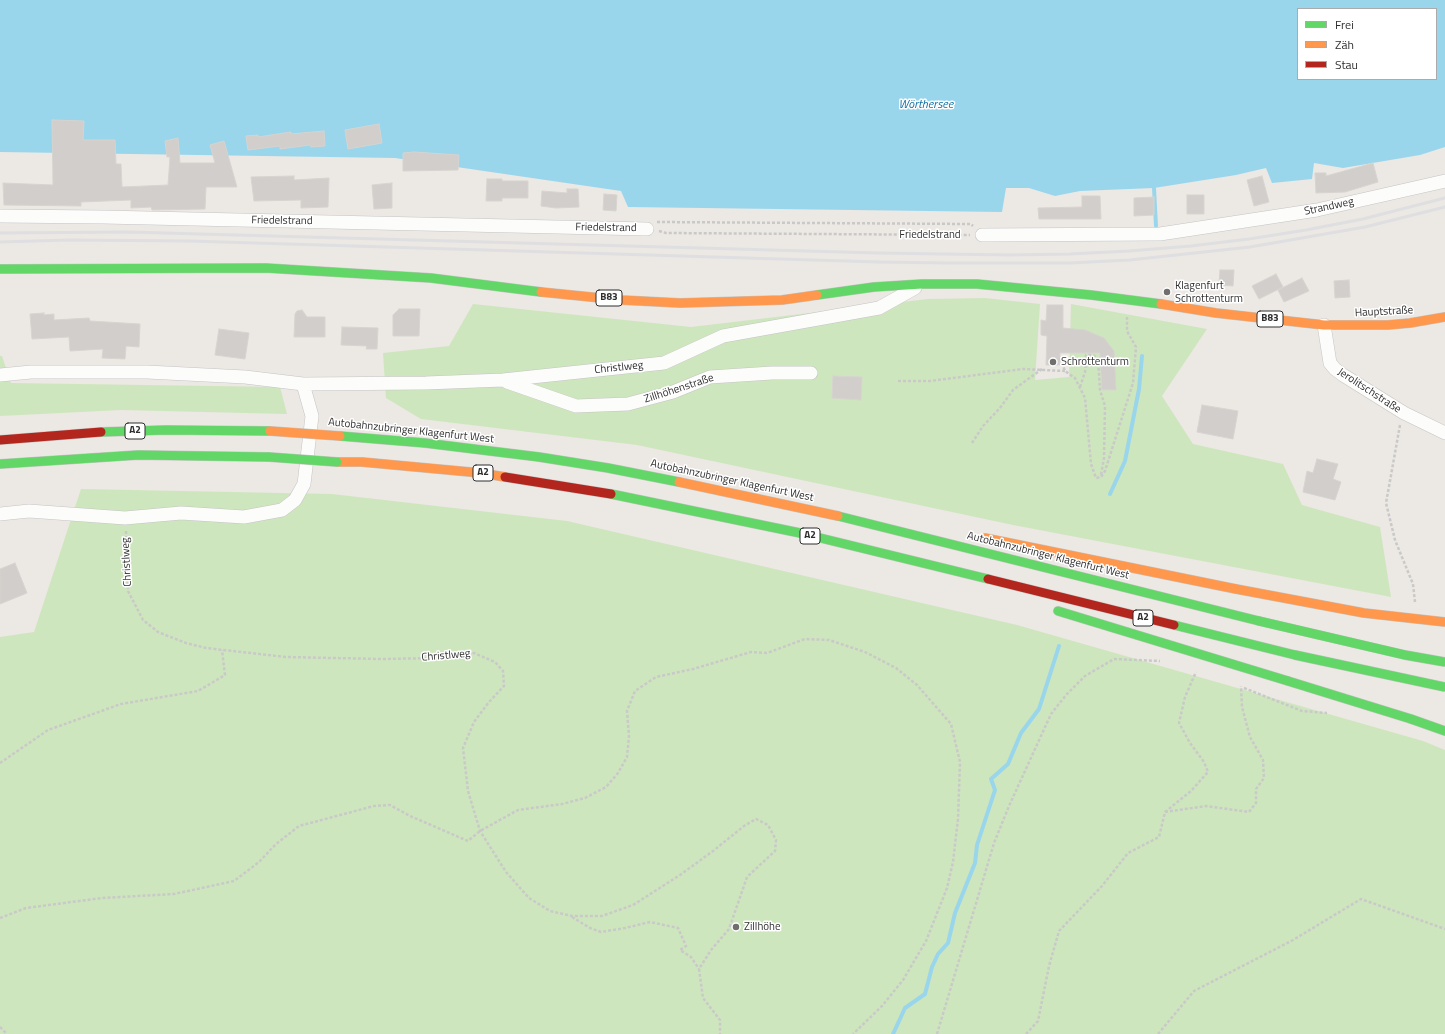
<!DOCTYPE html>
<html>
<head>
<meta charset="utf-8">
<style>
  body { margin:0 }
  #map { position:relative; width:1445px; height:1034px; overflow:hidden; background:#ece8e4; font-family:"Titillium Web",sans-serif }
  canvas { display:block }
  .legend { position:absolute; left:1297px; top:8px; width:140px; height:72px; box-sizing:border-box; background:#fff; border:1px solid #ababab; margin:0; padding:5px 7px; list-style:none; font-size:12px; color:#2e2e2e }
  .legend li { display:flex; align-items:center; gap:8px; height:20px }
  .legend b { width:20px; border:1px solid #ababab }
</style>
</head>
<body>
<div id="map">
<canvas width="1445" height="1034"></canvas>
<ul class="legend">
<li><b style="height:5px;background:#63d668"></b>Frei</li>
<li><b style="height:5px;background:#ff974d"></b>Zäh</li>
<li><b style="height:5px;background:#b3261e"></b>Stau</li>
</ul>
</div>
<script>
const c = document.querySelector('canvas').getContext('2d');
c.lineJoin = 'round';
function paint(path, color) {
  c.fillStyle = color;
  c.fill(path, 'evenodd');
}
function shape(rows) {
  const path = new Path2D();
  for (const r of rows) {
    path.moveTo(r[0], r[1]);
    for (let i = 2; i < r.length; i += 2) path.lineTo(r[i], r[i + 1]);
  }
  return path;
}
function stroke(path, color, width, dash) {
  c.strokeStyle = color;
  c.lineWidth = width;
  c.lineCap = dash ? 'butt' : 'round';
  c.setLineDash(dash || []);
  c.stroke(path);
}
function drawText(font, color, halo, rows, align = 'center') {
  c.font = font + ' "Titillium Web",sans-serif';
  c.lineWidth = 3;
  c.setLineDash([]);
  c.textBaseline = 'middle';
  c.strokeStyle = halo;
  c.fillStyle = color;
  for (const [text, x, y, turn = 0] of rows) {
    c.save();
    c.translate(x, y);
    c.rotate((+turn || 0) * Math.PI / 180);
    c.textAlign = isNaN(turn) ? turn : align;
    if (halo) c.strokeText(text, 0, 0);
    c.fillText(text, 0, 0);
    c.restore();
  }
}
paint(shape([
  [985,298,1040,304,1035,380,1069,377,1071,304,1207,329,1162,396,1193,444,1283,464,1302,505,1380,527,1391,597,1013,525,637,445,421,419,386,398,383,353,449,346,473,304,691,327,928,299],
  [0,356,2,356,11,383,280,387,287,414,121,410,0,416],
  [81,489,332,494,567,521,1017,625,1423,741,1445,750,1445,1034,0,1034,0,637,34,632]
]), '#cee6be');
paint(shape([
  [0,0,1445,0,1445,147,1420,155,1343,168,1314,163,1312,179,1272,183,1266,168,1236,175,1154,188,1080,191,1055,196,1029,188,1006,188,1002,212,628,207,621,191,395,158,0,152],
  [1298,9,1436,9,1436,79,1298,79]
]), '#99d6ec');
stroke(shape([
  [1154,188,1156,226],
  [1110,494,1125,461,1139,389,1142,356],
  [893,1034,905,1008,925,994,932,967,938,954,948,943,955,913,975,863,977,845,995,790,991,779,1008,764,1021,733,1039,709,1059,646]
]), '#99d6ec', 4);
const building = shape([
  [52,120,84,121,83,140,115,140,116,164,121,164,122,187,168,185,170,157,167,157,165,141,178,138,180,163,215,163,210,145,224,141,237,187,206,187,205,209,152,210,151,207,131,208,131,200,81,202,81,206,4,205,3,183,53,185,52,120],
  [379,124,382,143,348,149,345,130,379,124],
  [324,131,325,146,311,147,310,145,280,149,280,146,248,150,246,136,258,135,258,137,291,132,291,134,324,131],
  [414,152,459,155,458,170,403,171,403,153,414,152],
  [1373,163,1378,182,1345,192,1316,193,1315,173,1326,173,1326,176,1373,163],
  [294,176,294,180,329,178,328,207,301,208,301,200,254,201,251,177,294,176],
  [1262,176,1269,202,1254,206,1247,180,1262,176],
  [487,179,502,179,502,181,528,181,528,198,502,198,502,201,486,201,487,179],
  [392,183,392,208,374,209,372,185,392,183],
  [567,189,578,189,579,207,556,208,541,206,542,191,567,193,567,189],
  [604,194,617,195,616,211,603,210,604,194],
  [1187,195,1204,195,1204,214,1187,214,1187,195],
  [1082,196,1100,196,1101,219,1039,219,1038,208,1082,207,1082,196],
  [1154,197,1154,215,1134,216,1134,198,1154,197],
  [1220,270,1234,270,1233,286,1219,285,1220,270],
  [1276,274,1283,287,1259,299,1252,286,1276,274],
  [1302,278,1309,291,1284,302,1278,290,1302,278],
  [1349,280,1350,297,1335,298,1334,281,1349,280],
  [1047,305,1063,305,1063,328,1085,330,1104,338,1114,351,1116,390,1102,390,1100,353,1060,353,1060,365,1046,365,1047,336,1041,335,1041,320,1046,321,1047,305],
  [399,309,420,309,419,336,393,336,393,315,399,309],
  [302,310,307,317,325,317,325,337,294,337,295,314,297,311,302,310],
  [44,313,44,315,54,314,54,320,89,318,90,321,140,324,139,347,126,346,125,359,102,358,103,349,70,351,69,337,32,339,30,314,44,313],
  [342,327,378,328,377,349,366,349,367,346,341,345,342,327],
  [219,329,249,333,245,359,215,355,219,329],
  [833,376,862,377,861,400,832,398,833,376],
  [1202,405,1238,411,1233,439,1197,432,1202,405],
  [1317,459,1338,464,1333,479,1341,482,1335,500,1303,492,1307,471,1313,473,1317,459],
  [15,563,27,593,0,604,0,569,15,563]
]);
paint(building, '#d1cecb');
stroke(building, '#d7d4d0', 1);
const street = shape([
  [0,216,103,217,647,229],
  [982,235,1160,234,1317,210,1445,181],
  [1324,325,1330,363,1335,369,1343,375,1404,413,1445,433],
  [0,375,31,372,147,372,245,377,303,384,312,416,304,484,295,500,282,510,244,517,181,513,125,518,29,511,0,514],
  [507,382,576,406,628,404,673,392,710,377,772,373,811,373],
  [303,384,426,383,503,380,664,363,723,336,879,308,915,288]
]);
const fast = shape([
  [0,269,266,268,431,278,541,292],
  [817,295,874,287,922,284,977,284,1091,295,1161,304],
  [101,432,166,430,270,431],
  [340,436,425,443,539,457,608,468,679,482],
  [0,464,138,455,269,457],
  [611,494,800,533,988,579],
  [838,516,1259,621],
  [1058,611,1288,681],
  [1174,625,1295,655],
  [1411,719,1445,731]
]);
const slow = shape([
  [541,292,621,300,680,303,782,300,817,295],
  [1161,304,1216,313,1324,325,1388,325,1410,323,1445,317],
  [337,462,362,462,481,473,505,477],
  [679,482,838,516],
  [985,538,1236,589]
]);
const jam = shape([
  [0,440,101,432],
  [505,477,611,494],
  [988,579,1174,625]
]);
stroke(street, '#c5c4c5', 14);
stroke(fast, '#c6c5c4', 10);
stroke(slow, '#c6c5c4', 10);
stroke(jam, '#c6c5c4', 10);
stroke(shape([
  [657,222,971,224,973,226],
  [659,231,666,233,970,235],
  [1060,358,1065,371,1075,378,1085,398,1091,464,1096,478,1101,477,1105,471,1133,383,1136,347,1127,331,1127,317],
  [898,381,930,381,1023,369,1065,371],
  [1080,387,1085,372,1086,355,1093,355,1098,359,1100,390,1105,406,1104,458,1101,475],
  [1400,425,1386,503,1395,540,1413,584,1415,602],
  [972,443,983,426,1000,408,1013,390,1042,369],
  [126,531,128,591,143,620,158,632,186,643,206,648,286,657,381,659,438,658,474,653,495,662,503,671,504,686,489,702,474,722,463,748,468,791,480,831,506,872,529,898,550,911,572,916,602,916,633,905,680,875,713,851,744,826,756,819,768,825,776,840,775,851,747,877,729,929,711,950,699,969,703,998,720,1020,720,1034],
  [1244,688,1302,711,1327,713],
  [0,763,48,730,121,704,198,691,225,675,222,650],
  [1165,812,1206,806,1249,812,1256,803,1256,789,1264,778,1263,760,1250,737,1242,707,1241,686],
  [572,917,590,928,601,932,625,928,650,922,678,928,686,946,680,950,691,957,699,969],
  [0,918,26,908,102,898,174,894,234,881,259,862,276,844,299,826,374,806,390,805,410,816,468,841,480,831,518,810,562,804,585,798,606,787,618,773,627,757,629,736,627,711,635,691,656,677,693,669,751,652,767,653,805,639,829,640,865,652,896,668,917,685,951,724,960,762,958,819,953,862,947,888,926,941,903,980,882,1006,853,1034],
  [0,1027,7,1034],
  [937,1034,994,843,1009,806,1051,714,1066,695,1085,676,1114,659,1160,661],
  [1026,1034,1038,1021,1049,966,1059,931,1102,886,1128,853,1159,837,1165,812,1191,791,1208,772,1204,762,1190,743,1179,723,1185,697,1196,672],
  [1158,1034,1194,991,1293,940,1361,899,1445,929]
]), '#c9c9c8', 2.5, [3, 2]);
stroke(street, '#fcfcfb', 13);
stroke(fast, '#63d668', 9);
stroke(slow, '#ff974d', 9);
stroke(jam, '#b3261e', 9);
stroke(shape([
  [0,233,129,232,878,253,1010,255,1070,254,1129,251,1191,246,1249,239,1306,230,1363,219,1445,198],
  [0,242,69,240,189,241,878,262,949,263,1070,263,1130,260,1250,247,1365,227,1445,207]
]), '#dfdfe1', 3);
const fastBridge = shape([
  [269,457,337,462],
  [1259,621,1405,655,1445,662],
  [1295,655,1445,687],
  [1288,681,1411,719]
]);
const slowBridge = shape([
  [270,431,340,436],
  [1236,589,1364,613,1445,622]
]);
stroke(fastBridge, '#c6c5c4', 10, []);
stroke(slowBridge, '#c6c5c4', 10, []);
stroke(fastBridge, '#63d668', 9);
stroke(slowBridge, '#ff974d', 9);
for (const [x, y, r, color] of [
  [1167,292,4,"#706f6e"],
  [1053,362,4,"#706f6e"],
  [736,927,4,"#706f6e"]
]) {
  const dot = new Path2D();
  dot.arc(x, y, r, 0, 2 * Math.PI);
  c.fillStyle = color;
  c.fill(dot);
  stroke(dot, '#fff', 1.5);
}
for (const [x, y, w] of [
  [609,298,26],
  [1270,319,26],
  [135,431,20],
  [483,473,20],
  [810,536,20],
  [1143,618,20]
]) {
  const box = new Path2D();
  box.roundRect(x - w / 2, y - 8, w, 16, 3);
  c.fillStyle = '#fff';
  c.fill(box);
  stroke(box, '#2e2e2e', 1);
}
drawText('bold 10px', '#2e2e2e', null, [
  ["B83",609,298],
  ["B83",1270,319],
  ["A2",135,431],
  ["A2",483,473],
  ["A2",810,536],
  ["A2",1143,618]
]);
drawText('11px', '#2e2e2e', '#fff', [
  ["Strandweg",1329,207,-12],
  ["Friedelstrand",282,221,1],
  ["Friedelstrand",606,228,1],
  ["Friedelstrand",930,235],
  ["Hauptstraße",1384,312,-3],
  ["Christlweg",619,368,-6],
  ["Zillhöhenstraße",679,389,-18],
  ["Jerolitschstraße",1369,391,33],
  ["Autobahnzubringer Klagenfurt West",411,431,6],
  ["Autobahnzubringer Klagenfurt West",732,481,12],
  ["Autobahnzubringer Klagenfurt West",1048,556,14],
  ["Christlweg",127,562,-93],
  ["Christlweg",446,656,-5]
]);
drawText('11px', '#2e2e2e', '#fff', [
  ["Klagenfurt",1175,286],
  ["Schrottenturm",1175,299],
  ["Schrottenturm",1061,362],
  ["Zillhöhe",744,927]
], 'left');
drawText('italic 12px', '#0d6fa3', '#fff', [
  ["Wörthersee",926,105]
]);
</script>
</body>
</html>
